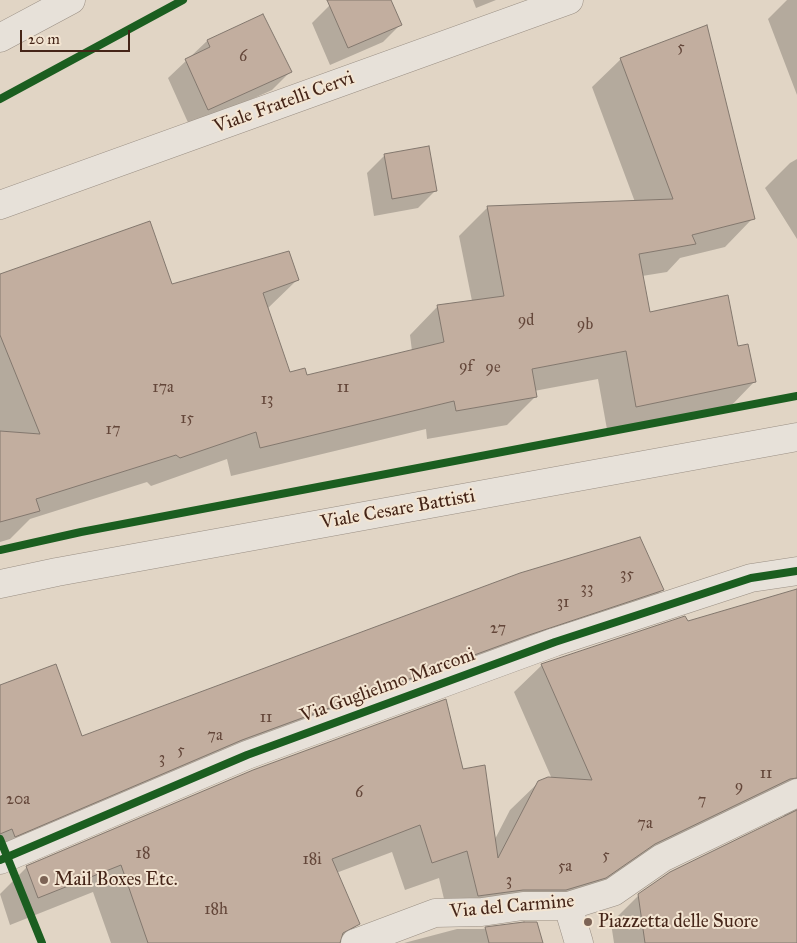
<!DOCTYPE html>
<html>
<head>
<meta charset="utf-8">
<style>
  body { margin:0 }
  #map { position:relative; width:797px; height:943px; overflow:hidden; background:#e1d5c5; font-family:"IM FELL Great Primer",serif }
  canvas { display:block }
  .scale { position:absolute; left:20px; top:30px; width:110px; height:22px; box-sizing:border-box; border:2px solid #452518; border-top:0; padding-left:6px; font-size:15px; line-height:18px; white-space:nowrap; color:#452518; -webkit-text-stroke:4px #f3e5d2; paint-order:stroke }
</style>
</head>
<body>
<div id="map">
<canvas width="797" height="943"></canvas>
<div class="scale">20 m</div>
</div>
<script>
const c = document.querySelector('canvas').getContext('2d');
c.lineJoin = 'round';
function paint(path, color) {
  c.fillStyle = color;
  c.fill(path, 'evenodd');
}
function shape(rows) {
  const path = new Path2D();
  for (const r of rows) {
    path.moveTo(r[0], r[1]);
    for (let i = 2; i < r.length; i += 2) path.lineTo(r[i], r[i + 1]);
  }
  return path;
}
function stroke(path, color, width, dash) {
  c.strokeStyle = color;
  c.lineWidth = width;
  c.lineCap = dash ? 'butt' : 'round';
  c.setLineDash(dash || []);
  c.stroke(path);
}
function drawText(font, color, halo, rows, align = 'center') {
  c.font = font + ' "IM FELL Great Primer",serif';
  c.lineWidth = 4;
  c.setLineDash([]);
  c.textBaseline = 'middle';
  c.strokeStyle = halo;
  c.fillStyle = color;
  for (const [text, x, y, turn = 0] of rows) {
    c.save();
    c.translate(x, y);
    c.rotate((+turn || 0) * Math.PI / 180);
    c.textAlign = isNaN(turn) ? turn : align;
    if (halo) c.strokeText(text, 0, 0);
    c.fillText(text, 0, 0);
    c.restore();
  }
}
paint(shape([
  [342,0,390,0,401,24,383,42,330,65,312,23,330,5],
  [473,0,496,0,476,8],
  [787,0,797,0,797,95,768,19],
  [262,16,290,72,272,90,190,127,168,78,207,41],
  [621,59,753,218,725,247,680,258,667,272,642,276,649,313,737,347,755,381,727,410,608,435,598,379,534,391,535,397,507,425,427,439,426,429,231,476,227,459,151,486,147,482,30,519,10,539,0,542,0,275,172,285,297,280,267,309,289,373,306,377,412,351,410,335,438,306,472,301,459,236,488,207,635,202,592,87],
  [385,155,436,190,418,208,374,216,367,173],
  [797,159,797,239,765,188,790,163],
  [662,590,643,609,0,853,0,686,82,738],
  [797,591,797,943,614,943,611,923,639,895,784,818,784,814,577,905,450,924,439,878,405,890,392,852,336,873,358,924,340,943,111,943,93,892,10,925,0,894,27,867,462,771,494,841,510,810,539,782,552,779,514,692,542,665],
  [524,923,542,943,404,943,457,929,482,929]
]), '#0003');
const building = shape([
  [327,0,391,0,402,25,348,48,327,0],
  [263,14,292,72,208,110,185,59,210,47,207,40,263,14],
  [707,25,755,219,692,235,696,244,639,254,650,312,728,295,738,346,748,344,756,382,636,407,626,351,532,369,537,397,456,411,454,401,260,448,256,432,180,458,176,455,36,499,40,511,0,522,0,431,40,434,0,335,0,274,150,221,172,284,289,251,299,280,263,293,290,372,305,368,307,375,444,342,437,305,504,296,487,206,673,199,620,58,707,25],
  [429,146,437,191,392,199,384,154,429,146],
  [640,537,664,590,529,635,242,740,15,837,12,829,0,834,0,685,56,664,82,736,520,573,640,537],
  [797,589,797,778,790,779,655,844,606,878,566,890,523,890,478,896,467,851,432,863,420,825,332,859,360,924,343,933,340,943,148,943,121,865,38,898,26,866,253,770,446,699,463,769,485,765,498,858,538,781,548,777,592,780,541,664,685,616,688,621,797,589],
  [797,810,797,943,645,943,638,894,670,872,797,810],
  [524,922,537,922,543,943,489,943,485,927,524,922]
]);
paint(building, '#c2ae9f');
stroke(building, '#83786e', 1);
const minor = shape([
  [0,38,71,0],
  [0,205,569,0],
  [0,860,247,755,555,642,751,578,797,571],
  [568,906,579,943],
  [355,943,435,913,482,912,523,906,568,906,613,892,662,858,797,793]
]);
const tertiary = shape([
  [0,584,57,572,797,437]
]);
stroke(minor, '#9a8f84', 29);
stroke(tertiary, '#9a8f84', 29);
stroke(minor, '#e7e1d9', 28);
stroke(tertiary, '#e7e1d9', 28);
stroke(shape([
  [0,99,183,0],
  [0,550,81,532,797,396],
  [0,839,42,943],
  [0,860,247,755,555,642,751,578,797,571]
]), '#1b5e20', 8);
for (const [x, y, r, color] of [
  [44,880,5,"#7c6355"],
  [588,922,5,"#7c6355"]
]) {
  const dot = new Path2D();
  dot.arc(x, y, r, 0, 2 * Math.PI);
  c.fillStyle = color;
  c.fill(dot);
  stroke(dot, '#f3e5d2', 2);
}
drawText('16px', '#64473a', null, [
  ["5",681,48],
  ["6",243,57],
  ["9d",526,321],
  ["9b",585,325],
  ["9f",466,367],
  ["9e",493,368],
  ["17a",163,388],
  ["11",343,388],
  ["13",267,400],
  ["15",187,419],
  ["17",113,430],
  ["35",627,575],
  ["33",587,589],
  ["31",563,603],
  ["27",498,629],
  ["11",266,718],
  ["7a",215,736],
  ["5",181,751],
  ["3",162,759],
  ["11",766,774],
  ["9",739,787],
  ["6",359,793],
  ["20a",18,800],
  ["7",702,801],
  ["7a",645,824],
  ["18",143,854],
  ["5",606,856],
  ["18i",312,860],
  ["5a",565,867],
  ["3",509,881],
  ["18h",216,910]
]);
drawText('19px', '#452518', '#f3e5d2', [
  ["Viale Fratelli Cervi",284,103,-20],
  ["Viale Cesare Battisti",398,510,-10],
  ["Via Guglielmo Marconi",388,686,-20],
  ["Via del Carmine",512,907,-5]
]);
drawText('19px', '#452518', '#f3e5d2', [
  ["Mail Boxes Etc.",54,880],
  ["Piazzetta delle Suore",598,922]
], 'left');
</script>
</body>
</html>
